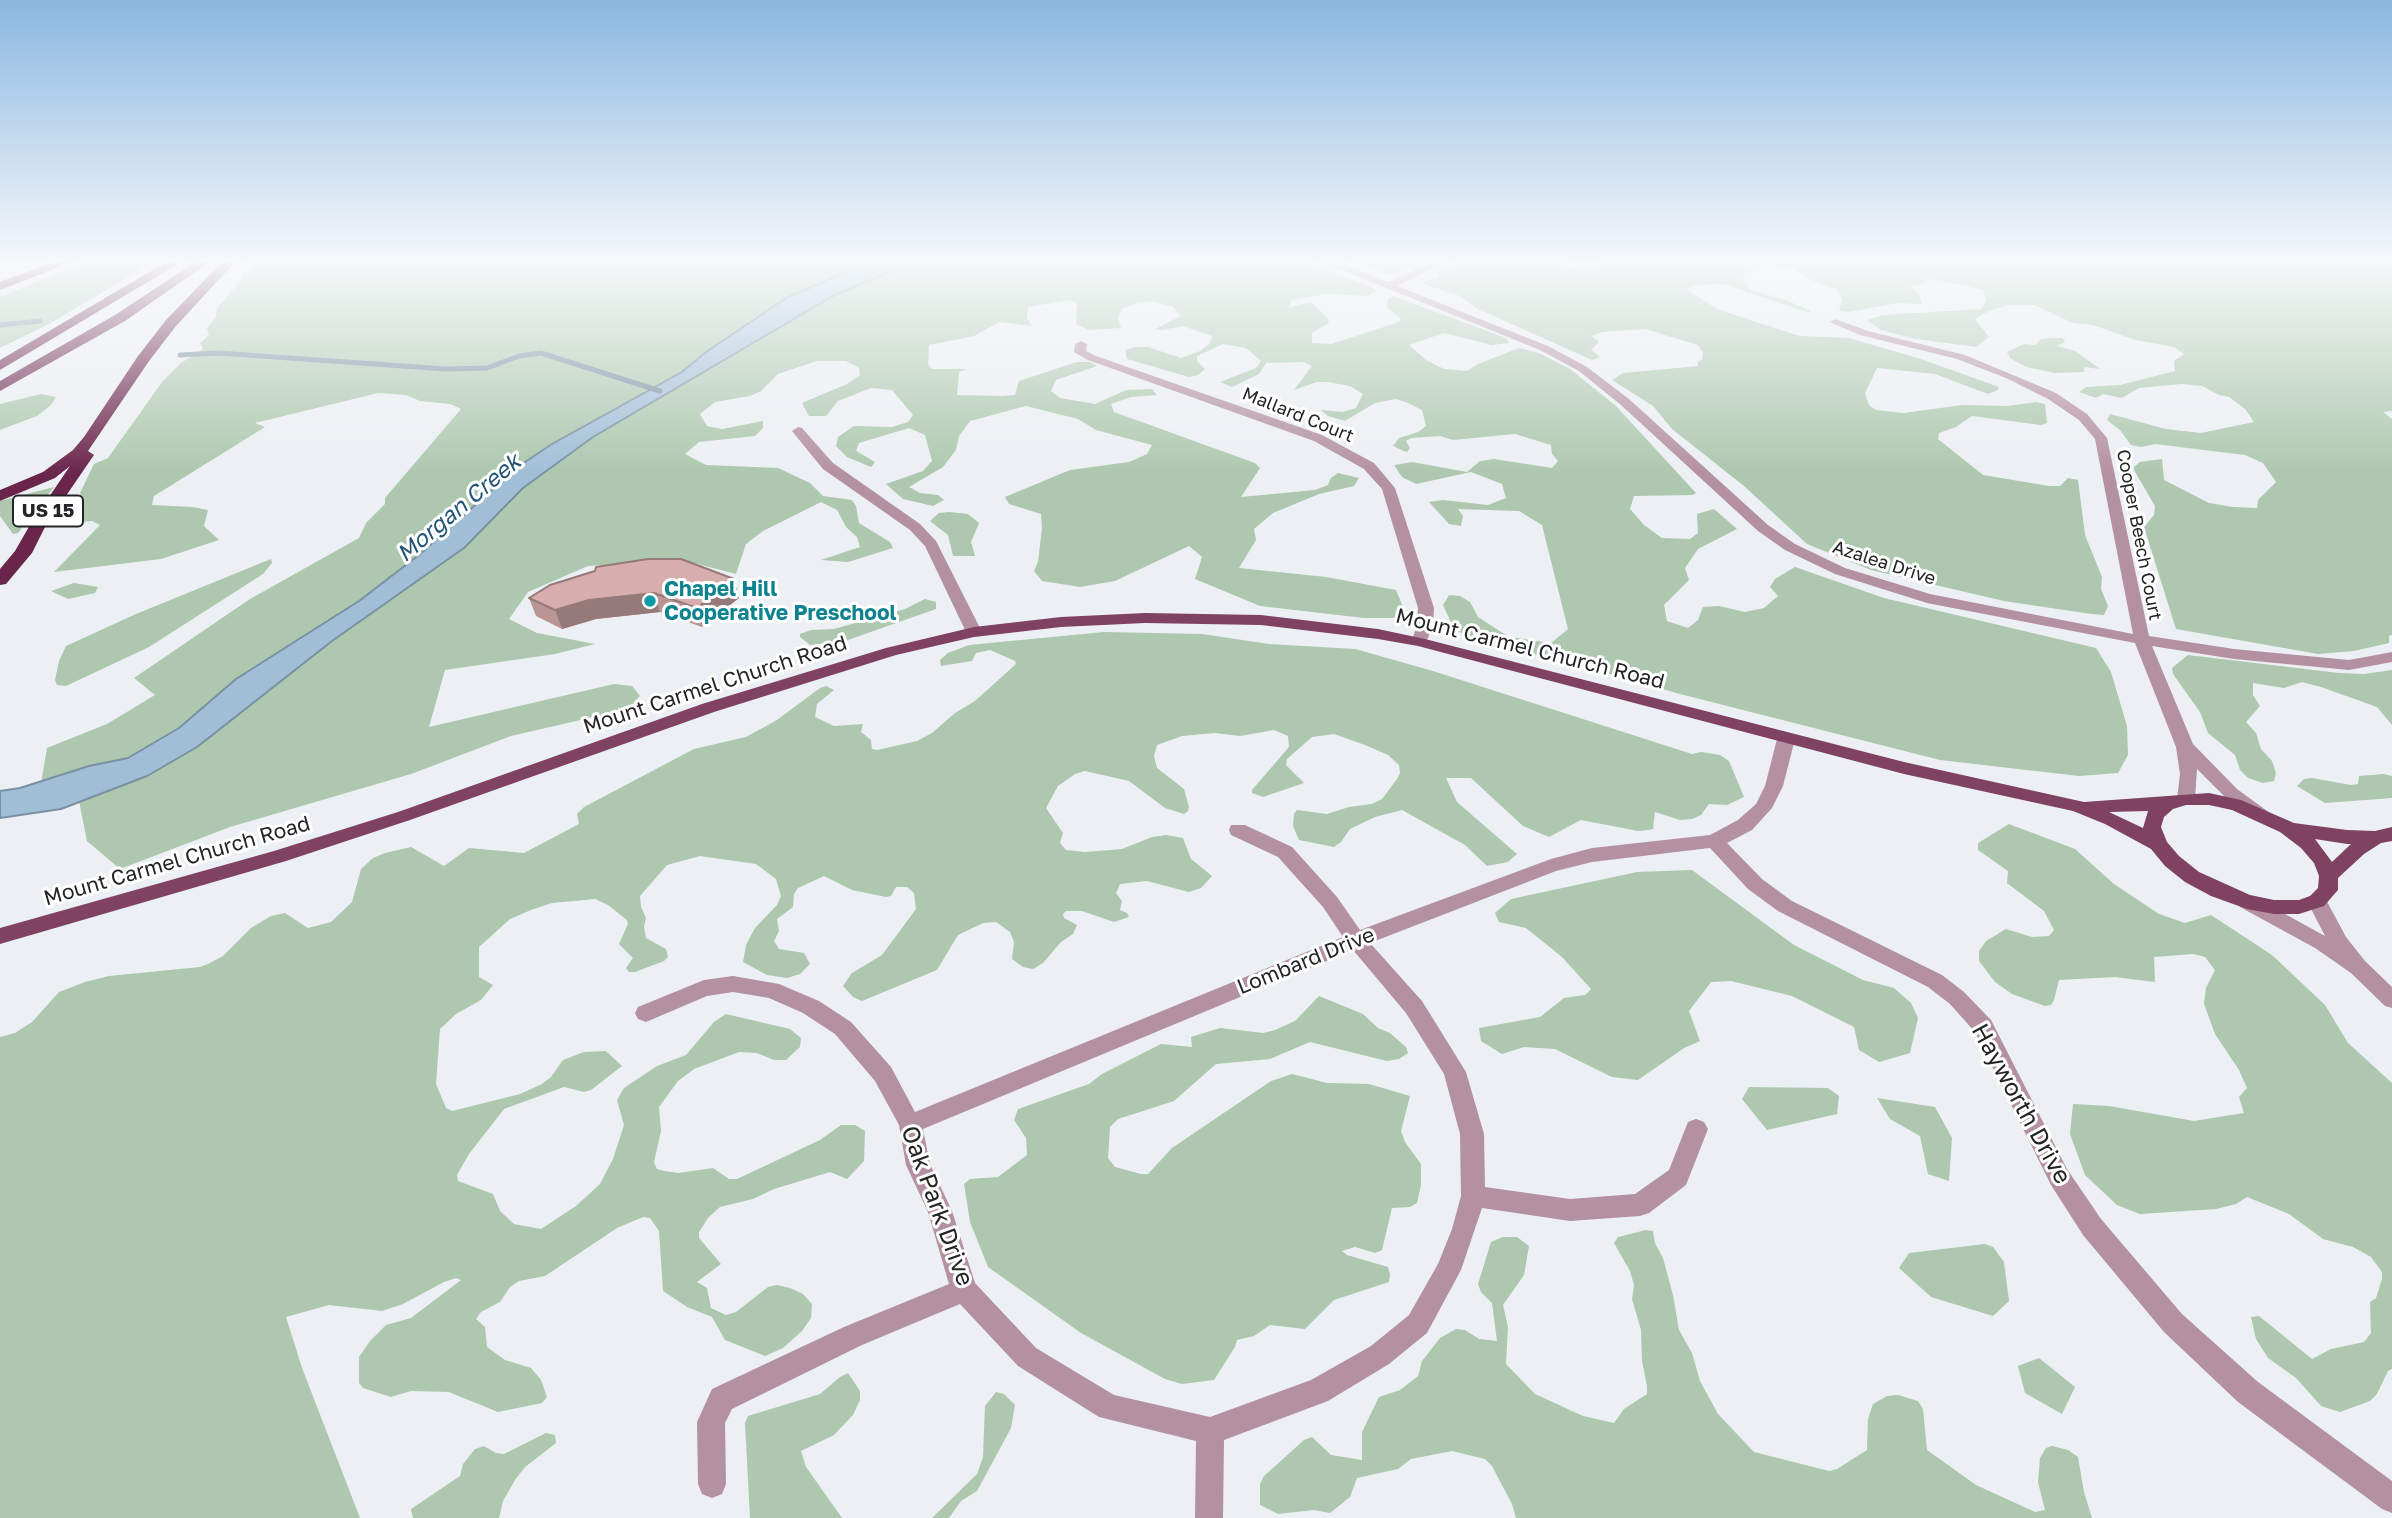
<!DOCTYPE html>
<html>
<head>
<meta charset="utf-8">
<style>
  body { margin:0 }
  canvas { display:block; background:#eceff3 }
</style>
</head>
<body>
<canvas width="2392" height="1518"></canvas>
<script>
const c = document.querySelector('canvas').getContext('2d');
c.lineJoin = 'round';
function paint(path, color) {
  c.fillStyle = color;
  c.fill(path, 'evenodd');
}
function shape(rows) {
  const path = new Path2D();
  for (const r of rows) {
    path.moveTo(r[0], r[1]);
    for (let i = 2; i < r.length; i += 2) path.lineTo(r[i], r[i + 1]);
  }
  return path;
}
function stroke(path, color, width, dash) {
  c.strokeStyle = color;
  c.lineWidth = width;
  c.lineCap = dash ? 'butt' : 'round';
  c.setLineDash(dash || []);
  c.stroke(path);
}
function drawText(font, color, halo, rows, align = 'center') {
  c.font = font + ' "Golos Text",sans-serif';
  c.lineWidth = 6;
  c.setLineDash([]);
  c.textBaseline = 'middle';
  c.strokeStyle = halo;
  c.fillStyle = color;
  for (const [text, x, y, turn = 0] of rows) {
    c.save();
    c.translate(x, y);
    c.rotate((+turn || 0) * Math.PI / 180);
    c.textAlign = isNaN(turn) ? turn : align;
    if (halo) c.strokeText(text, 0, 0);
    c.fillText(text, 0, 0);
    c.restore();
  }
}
paint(shape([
  [88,261,155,261,49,324,0,348,0,297],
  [252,261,285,264,289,261,1304,261,1371,287,1377,291,1368,296,1326,294,1292,300,1288,308,1311,302,1328,319,1329,323,1312,333,1312,343,1331,344,1399,322,1401,319,1387,308,1388,298,1393,296,1506,338,1509,343,1492,345,1444,333,1409,345,1426,360,1444,369,1467,371,1478,364,1519,348,1539,353,1570,369,1616,406,1696,493,1693,495,1634,496,1630,509,1644,525,1662,538,1690,539,1698,533,1697,514,1714,509,1737,529,1698,549,1685,568,1689,580,1664,605,1667,621,1688,628,1698,620,1703,607,1719,606,1745,612,1764,608,1778,596,1770,587,1775,579,1795,567,1884,598,2096,648,2111,672,2127,726,2128,755,2118,773,2079,776,1940,760,1680,694,1561,660,1478,642,1454,629,1443,605,1449,595,1460,596,1470,602,1478,617,1509,637,1551,643,1568,629,1542,525,1519,511,1458,509,1463,516,1461,526,1449,524,1429,502,1443,500,1488,505,1506,498,1502,484,1471,472,1416,484,1402,477,1394,465,1412,462,1467,472,1480,461,1494,459,1552,468,1558,461,1552,454,1551,445,1515,434,1453,440,1440,436,1411,438,1406,441,1410,448,1407,452,1404,451,1393,446,1399,438,1418,432,1426,426,1422,410,1408,403,1396,399,1375,403,1345,421,1328,416,1321,410,1343,412,1356,408,1363,394,1350,386,1328,382,1317,382,1294,390,1312,366,1304,362,1266,363,1259,374,1232,387,1220,382,1256,368,1261,361,1246,348,1223,344,1197,356,1197,361,1205,369,1198,375,1189,377,1127,359,1125,350,1135,347,1148,347,1181,358,1200,351,1210,343,1212,336,1183,326,1163,330,1155,329,1181,316,1173,307,1153,301,1137,303,1122,309,1118,318,1121,328,1089,330,1076,324,1077,303,1069,300,1028,307,1027,318,1032,326,999,322,974,336,929,345,928,364,932,369,967,369,959,372,957,395,1003,396,1015,395,1019,381,1077,362,1090,362,1097,366,1056,380,1051,391,1060,398,1095,404,1126,390,1152,389,1157,395,1131,397,1111,404,1114,412,1255,463,1260,468,1241,497,1315,490,1328,485,1331,478,1338,473,1359,478,1354,486,1319,494,1273,513,1254,529,1256,540,1239,568,1326,577,1396,590,1403,607,1400,618,1364,618,1260,606,1195,579,1202,557,1189,546,1115,581,1080,587,1042,581,1034,571,1038,562,1042,528,1041,514,1009,504,1005,497,1070,470,1129,462,1147,454,1152,445,1096,430,1078,419,1026,406,970,421,959,436,956,450,943,467,909,487,920,493,938,495,944,500,933,506,903,499,886,484,923,471,932,461,925,435,909,428,859,443,856,451,875,462,871,467,847,457,836,446,838,437,854,426,892,427,908,422,913,415,892,390,871,388,838,401,826,416,809,416,802,403,847,384,860,375,859,368,846,361,817,361,778,374,761,391,750,396,715,402,700,414,707,426,722,429,763,421,763,428,755,436,699,442,685,454,706,465,778,468,810,483,823,496,852,500,856,506,859,523,890,542,893,548,848,562,821,560,860,547,857,537,846,527,837,510,821,502,763,531,746,544,736,574,682,560,588,566,528,592,509,619,537,633,595,644,555,654,445,670,429,727,614,684,632,686,640,696,628,709,511,736,411,774,230,827,120,869,87,841,78,796,36,812,47,748,107,724,155,695,134,678,250,599,359,538,366,523,385,504,385,498,461,409,450,404,420,401,406,395,378,393,255,423,265,427,154,496,152,505,192,507,208,510,204,526,219,540,161,559,54,572,100,525,92,521,67,523,72,513,83,505,80,493,94,464,108,458,162,382,181,363,203,349,200,343,209,335,207,328,216,317,217,308,240,282,243,273,258,267,250,265],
  [1353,261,1426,261,1414,271,1404,267,1399,274,1391,276],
  [1467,261,1559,261,1570,268,1588,271,1598,269,1604,261,2392,261,2392,411,2383,412,2392,419,2392,635,2389,636,2389,643,2354,651,2318,654,2176,629,2144,527,2154,515,2155,506,2134,470,2134,467,2140,462,2162,459,2164,480,2209,503,2233,507,2257,508,2258,500,2276,482,2263,463,2245,455,2155,444,2141,447,2131,445,2120,430,2107,420,2110,414,2166,429,2201,433,2254,422,2245,409,2229,397,2219,395,2202,386,2182,384,2139,388,2122,398,2103,394,2096,398,2079,392,2086,387,2120,385,2175,371,2174,361,2184,354,2174,347,2136,340,2093,325,2073,323,2034,305,2008,305,1989,311,1975,319,1989,337,1976,347,1916,339,1881,330,1867,320,1883,315,1981,309,1986,301,1984,291,1979,289,1933,279,1926,279,1927,281,1924,284,1910,286,1919,295,1922,304,1898,303,1849,312,1839,311,1842,300,1837,289,1815,282,1792,268,1761,265,1745,274,1742,279,1751,290,1786,300,1811,311,1809,313,1724,284,1694,285,1686,289,1717,309,1790,333,1801,336,1849,338,1921,359,1999,387,1998,390,1988,394,1935,374,1877,368,1865,393,1869,405,1876,410,1904,413,1962,405,2008,406,2036,402,2045,404,2047,423,2041,425,1972,416,1956,427,1939,433,1938,439,1983,475,2049,486,2060,486,2068,478,2078,480,2085,535,2102,577,2101,589,2108,606,2104,615,2091,614,2004,601,1871,570,1807,544,1744,486,1672,429,1653,406,1612,380,1623,373,1698,366,1698,362,1702,359,1703,353,1698,345,1645,329,1603,332,1591,336,1599,342,1591,350,1600,357,1592,360,1476,308,1460,296,1426,285,1424,282,1438,277,1438,271],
  [2051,338,2063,338,2065,342,2057,346,2075,351,2100,369,2084,367,2084,372,2055,373,2026,367,2010,358,2007,352,2024,344,2035,345,2041,339],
  [41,394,56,397,51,405,37,416,0,430,0,404],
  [54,487,18,533,13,534,0,516,0,501],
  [949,512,968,514,979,523,971,542,975,556,953,556,948,535,930,521,939,513],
  [271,559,272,563,263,574,149,647,66,686,57,685,55,680,59,661,66,646,136,614],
  [74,583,98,587,95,593,68,599,51,591],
  [925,599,936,602,936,609,845,641,810,645,800,637,800,634,811,630,834,629,905,609],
  [1104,632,1202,634,1269,644,1355,649,1433,671,1692,754,1701,752,1720,755,1729,761,1744,797,1727,805,1709,804,1701,815,1692,819,1680,820,1655,812,1653,829,1648,830,1638,831,1581,820,1549,837,1523,826,1471,778,1446,778,1457,802,1517,854,1508,862,1487,866,1465,845,1402,810,1375,817,1350,829,1341,842,1334,847,1299,840,1293,826,1294,814,1297,810,1327,814,1349,807,1372,804,1382,799,1397,779,1400,773,1399,765,1388,755,1365,745,1334,734,1312,737,1287,759,1286,765,1304,783,1263,797,1252,793,1252,790,1289,747,1288,736,1274,730,1240,736,1215,733,1182,736,1157,745,1154,756,1157,768,1184,789,1189,807,1188,811,1184,814,1165,808,1129,781,1085,771,1075,774,1058,786,1046,808,1063,833,1060,843,1066,850,1085,852,1122,849,1152,837,1166,835,1183,838,1191,859,1212,876,1201,888,1189,892,1147,881,1120,884,1116,893,1122,901,1120,910,1127,913,1129,917,1114,922,1082,911,1066,911,1063,914,1064,918,1077,925,1073,934,1061,942,1043,963,1033,969,1023,967,1012,959,1014,942,1010,932,996,922,983,923,958,935,937,970,862,1001,853,997,843,986,852,973,882,955,916,909,914,893,907,887,896,887,891,896,886,897,852,890,824,876,798,888,794,894,793,907,777,919,779,931,774,941,779,949,804,953,810,964,800,974,787,978,767,975,743,962,746,945,755,928,777,905,781,896,776,879,756,864,700,856,667,865,640,896,641,907,646,918,644,926,646,938,666,949,668,957,664,961,635,972,629,972,626,968,633,958,619,944,628,924,627,920,608,905,595,899,552,903,531,910,510,919,479,947,479,977,493,985,481,1000,456,1014,440,1029,436,1084,446,1108,452,1111,520,1094,542,1084,551,1077,563,1060,584,1052,606,1051,622,1066,591,1090,584,1092,564,1087,504,1109,469,1154,457,1175,458,1181,493,1194,500,1211,514,1224,541,1229,576,1206,600,1184,613,1159,624,1125,617,1100,624,1088,657,1066,686,1055,714,1022,726,1014,790,1029,801,1038,800,1047,786,1060,774,1060,757,1053,739,1052,694,1069,678,1081,659,1107,661,1131,654,1162,657,1169,664,1171,678,1173,713,1168,729,1179,737,1179,820,1140,841,1125,855,1125,865,1131,864,1161,847,1179,830,1172,774,1189,753,1199,720,1207,708,1218,699,1232,699,1238,721,1264,697,1282,707,1288,711,1308,726,1315,736,1312,768,1287,777,1285,790,1288,803,1294,812,1304,811,1318,802,1331,783,1348,765,1356,725,1340,712,1317,687,1307,663,1291,659,1231,650,1218,643,1217,617,1228,545,1276,519,1281,510,1287,500,1302,481,1312,476,1319,485,1327,487,1347,505,1360,531,1368,541,1380,547,1397,542,1403,498,1412,449,1392,411,1391,391,1397,363,1388,359,1383,359,1357,370,1341,386,1325,411,1318,461,1280,456,1278,444,1282,403,1304,382,1311,329,1305,286,1317,302,1368,360,1518,0,1518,0,1037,15,1033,32,1022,59,992,85,982,109,976,200,967,208,964,223,956,251,928,271,916,285,913,308,928,331,922,352,902,361,869,373,858,385,853,411,847,444,866,469,848,524,853,579,824,577,814,584,807,694,749,746,737,777,720,820,688,826,686,834,690,817,704,815,717,834,726,863,724,861,732,871,740,872,749,877,750,917,741,932,733,955,713,975,701,1016,664,1015,661,990,650,976,653,972,661,941,666,940,660,948,653,969,645],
  [2188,655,2339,673,2364,674,2392,670,2392,725,2377,707,2321,687,2302,682,2284,688,2253,683,2253,695,2260,706,2246,722,2256,733,2261,749,2272,761,2276,773,2274,781,2263,783,2248,778,2240,770,2235,755,2208,733,2200,712,2173,674,2172,668],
  [2384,774,2392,776,2392,798,2325,803,2297,786,2304,779,2312,778,2351,785,2358,784,2359,776],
  [2009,824,2075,849,2114,884,2159,914,2185,923,2211,915,2272,955,2325,1005,2348,1043,2392,1083,2392,1369,2388,1371,2377,1394,2370,1401,2340,1412,2321,1406,2296,1378,2268,1358,2256,1339,2251,1317,2259,1316,2312,1359,2331,1349,2364,1342,2371,1333,2370,1302,2376,1298,2382,1279,2382,1272,2371,1257,2353,1247,2323,1239,2289,1214,2247,1197,2236,1204,2216,1209,2140,1214,2117,1205,2085,1175,2070,1134,2073,1104,2109,1106,2194,1121,2244,1113,2239,1097,2247,1088,2239,1070,2215,1034,2204,1004,2206,988,2215,970,2205,957,2193,954,2154,957,2155,982,2115,977,2059,980,2054,1000,2051,1005,2045,1006,2012,994,1995,982,1979,961,1979,951,1986,941,2006,929,2032,937,2049,936,2054,930,2044,911,2007,883,2008,871,1978,850,1978,843],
  [1692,870,1794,945,1863,980,1894,988,1911,1003,1918,1018,1910,1053,1879,1062,1859,1050,1854,1027,1792,996,1731,981,1711,982,1689,1011,1700,1041,1684,1048,1638,1080,1612,1077,1555,1049,1524,1047,1502,1054,1481,1041,1479,1028,1540,1017,1564,998,1585,995,1591,989,1562,957,1526,928,1499,922,1495,913,1511,899,1637,872],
  [1319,996,1363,1014,1378,1028,1390,1033,1406,1047,1408,1053,1399,1059,1387,1061,1310,1042,1270,1059,1216,1064,1174,1101,1118,1119,1110,1127,1108,1158,1115,1167,1141,1174,1148,1174,1172,1148,1271,1081,1292,1074,1327,1083,1369,1084,1410,1096,1401,1131,1405,1142,1421,1164,1421,1185,1417,1203,1410,1207,1392,1208,1382,1250,1375,1253,1355,1247,1342,1251,1347,1255,1388,1267,1390,1274,1389,1282,1334,1300,1305,1329,1270,1325,1254,1336,1237,1340,1235,1347,1214,1380,1182,1384,1165,1379,1081,1333,988,1267,970,1222,964,1184,970,1179,998,1177,1027,1155,1026,1138,1014,1120,1018,1109,1089,1084,1102,1074,1161,1044,1192,1047,1191,1037,1220,1028,1263,1033,1275,1030,1295,1021],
  [1749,1087,1828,1088,1839,1096,1837,1114,1767,1130,1742,1099],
  [1877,1098,1935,1107,1952,1138,1949,1181,1928,1174,1920,1136,1890,1119],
  [1646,1230,1653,1231,1655,1243,1663,1258,1673,1295,1679,1330,1692,1353,1700,1381,1718,1414,1754,1452,1829,1471,1837,1469,1867,1450,1868,1419,1873,1404,1887,1396,1898,1395,1918,1401,1923,1409,1927,1450,1976,1485,2035,1512,2045,1510,2038,1482,2040,1458,2046,1448,2052,1446,2068,1450,2078,1457,2084,1492,2092,1518,1516,1518,1512,1504,1492,1466,1485,1459,1452,1451,1411,1459,1398,1469,1357,1478,1350,1497,1330,1513,1314,1510,1278,1514,1260,1505,1260,1484,1264,1476,1304,1440,1312,1437,1331,1455,1362,1460,1362,1432,1379,1397,1400,1390,1418,1376,1422,1361,1440,1338,1456,1329,1465,1330,1479,1339,1497,1341,1492,1303,1481,1292,1478,1284,1491,1242,1503,1237,1517,1237,1529,1246,1524,1275,1503,1305,1508,1327,1506,1364,1535,1394,1583,1416,1614,1423,1624,1409,1647,1394,1647,1386,1642,1361,1641,1330,1632,1299,1634,1285,1630,1271,1614,1243,1618,1237],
  [1985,1244,1993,1247,2004,1262,2009,1301,1993,1316,1931,1297,1899,1268,1909,1253],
  [2039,1358,2075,1387,2062,1414,2025,1393,2018,1366],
  [848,1373,860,1391,860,1400,853,1415,834,1435,801,1451,806,1467,842,1518,750,1518,745,1423,748,1416,820,1394,840,1377],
  [996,1392,1004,1394,1015,1405,1011,1428,977,1491,961,1501,949,1518,932,1518,977,1474,983,1457,985,1406],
  [546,1433,555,1435,556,1443,525,1467,515,1480,503,1501,499,1518,413,1518,411,1509,460,1476,463,1464,475,1449,484,1446,496,1453,504,1454]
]), '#adc8ae');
const water = shape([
  [872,261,915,261,833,296,593,437,523,488,464,548,332,641,197,747,147,776,61,809,0,818,0,791,20,788,89,766,128,758,179,728,236,679,359,601,419,555,519,466,552,444,682,372,706,352,786,298,872,261]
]);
paint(water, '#a0bfd7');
stroke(water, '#7a90a2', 2);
stroke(shape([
  [0,325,40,321],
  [180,355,218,353,446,369,487,368,519,356,541,353,660,391]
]), '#7a90a2', 5);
paint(shape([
  [1320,261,1334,261,1388,282,1435,261,1448,261,1397,286,1548,346,1587,367,1629,399,1768,525,1795,544,1845,568,1930,594,2133,634,2095,439,2079,420,2048,399,2006,378,1957,359,1860,335,1830,322,1835,319,1868,331,1965,355,2056,393,2087,414,2107,438,2149,636,2234,649,2349,660,2392,652,2392,662,2349,670,2234,659,2152,646,2193,744,2237,789,2270,813,2267,817,2261,819,2255,817,2225,797,2197,769,2195,799,2192,803,2186,805,2180,803,2177,799,2180,774,2176,747,2135,643,1927,603,1835,574,1785,550,1758,531,1621,405,1579,371,1540,350,1320,261],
  [1081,341,1087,344,1086,351,1096,356,1322,435,1374,463,1395,488,1434,608,1433,626,1425,645,1413,645,1411,642,1417,626,1418,608,1382,489,1364,469,1314,441,1088,360,1074,352,1075,344,1081,341],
  [798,427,802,428,833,463,920,524,936,541,982,632,980,635,974,637,966,632,925,546,910,530,823,469,792,431,798,427],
  [1786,733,1795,739,1783,786,1772,808,1752,830,1727,843,1762,879,1792,901,1942,975,1964,992,1991,1020,2067,1169,2101,1219,2182,1314,2258,1382,2392,1481,2392,1513,2382,1509,2238,1402,2164,1332,2083,1235,2051,1185,1975,1032,1950,1004,1928,987,1778,911,1748,889,1710,848,1592,862,1556,871,1370,943,1422,1001,1466,1072,1484,1134,1485,1187,1570,1199,1635,1194,1669,1170,1688,1122,1696,1119,1704,1122,1708,1129,1686,1185,1649,1213,1640,1216,1570,1221,1482,1208,1461,1270,1427,1333,1389,1364,1328,1401,1224,1440,1223,1518,1195,1518,1196,1441,1099,1417,1018,1366,960,1304,862,1345,732,1409,725,1423,726,1484,722,1494,712,1498,702,1494,698,1484,697,1422,712,1389,844,1327,949,1284,928,1212,906,1165,899,1125,875,1081,835,1034,803,1013,769,998,733,992,707,996,646,1022,638,1019,635,1013,638,1007,704,980,733,976,779,984,819,1001,851,1022,891,1067,915,1112,1343,937,1323,907,1278,857,1231,835,1229,830,1231,825,1245,825,1292,847,1337,897,1360,930,1551,859,1592,848,1710,835,1738,820,1756,804,1765,786,1777,739,1786,733],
  [1353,950,1406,1013,1444,1074,1460,1134,1461,1196,1452,1229,1438,1264,1409,1315,1371,1346,1311,1380,1210,1417,1114,1395,1036,1348,975,1283,952,1211,930,1164,923,1129,1353,950],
  [2317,894,2324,896,2346,937,2365,961,2392,987,2392,1008,2385,1006,2351,973,2315,948,2240,907,2237,902,2240,897,2247,895,2254,897,2325,936,2307,901,2310,896,2317,894]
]), '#b491a1');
paint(shape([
  [1145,613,1261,615,1378,629,1425,639,1904,762,2084,802,2209,793,2241,800,2294,823,2347,830,2375,831,2392,827,2392,841,2381,843,2364,854,2338,878,2338,890,2324,906,2299,914,2274,914,2247,909,2211,896,2185,882,2165,866,2151,849,2105,824,2073,811,1904,774,1418,646,1378,639,1261,625,1145,623,1061,627,974,637,896,655,714,712,410,820,286,861,0,944,0,928,274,851,398,812,702,704,886,648,974,627,1061,617,1145,613],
  [2186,805,2209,805,2232,810,2280,832,2301,848,2314,863,2319,876,2318,888,2310,896,2299,900,2274,900,2250,895,2199,872,2179,856,2167,842,2161,827,2164,817,2173,809,2186,805],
  [2148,811,2143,828,2109,812,2148,811],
  [2315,839,2347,844,2351,844,2332,862,2315,839]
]), '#7f4361');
paint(shape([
  [57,261,74,261,0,290,0,282,57,261],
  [168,261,183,261,0,370,0,360,168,261],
  [197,261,211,261,125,321,0,391,0,381,115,315,197,261],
  [223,261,236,261,176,326,149,361,88,451,94,455,46,525,32,553,6,584,0,585,0,569,15,551,30,525,70,466,55,478,0,501,0,490,43,472,73,450,84,437,138,356,166,320,223,261]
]), '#6a254b');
paint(shape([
  [734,579,739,598,702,627,660,612,596,619,562,629,536,616,529,598]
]), '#b99695');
paint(shape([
  [734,579,739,598,702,627,697,608],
  [654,593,660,612,596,619,562,629,555,610,589,600]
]), '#967a79');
const building = shape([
  [648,559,681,559,734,579,697,608,654,593,589,600,555,610,529,598,550,585,595,571,596,567,648,559]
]);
paint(building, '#d7aead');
stroke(building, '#967a79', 2);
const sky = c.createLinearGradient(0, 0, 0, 474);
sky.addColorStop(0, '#8bb8e1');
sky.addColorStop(0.55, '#f6f8fa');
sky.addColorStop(1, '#f6f8fa00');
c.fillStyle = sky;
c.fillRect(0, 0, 2392, 474);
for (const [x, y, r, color] of [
  [650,601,7,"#0f9aa8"]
]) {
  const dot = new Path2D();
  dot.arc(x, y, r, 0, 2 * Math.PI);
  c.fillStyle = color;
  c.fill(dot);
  stroke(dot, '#fff', 2.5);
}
drawText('18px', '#232426', '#fff', [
  ["Mallard Court",1298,415,22],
  ["Cooper Beech Court",2139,535,79],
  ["Azalea Drive",1884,563,18]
]);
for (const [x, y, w] of [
  [48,511,70]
]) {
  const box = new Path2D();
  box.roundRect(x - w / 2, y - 15.5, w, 31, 5);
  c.fillStyle = '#fff';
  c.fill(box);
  stroke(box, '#232426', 2);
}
drawText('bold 19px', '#232426', null, [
  ["US 15",48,511]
]);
drawText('bold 21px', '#0d838f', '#fff', [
  ["Chapel Hill",664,589],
  ["Cooperative Preschool",664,613]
], 'left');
drawText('21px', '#232426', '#fff', [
  ["Mount Carmel Church Road",1530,649,14],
  ["Mount Carmel Church Road",715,685,-18],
  ["Mount Carmel Church Road",177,861,-16],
  ["Lombard Drive",1306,961,-22]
]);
drawText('italic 23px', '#225576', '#fff', [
  ["Morgan Creek",459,508,-40]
]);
drawText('24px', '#232426', '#fff', [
  ["Hayworth Drive",2021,1104,61],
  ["Oak Park Drive",937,1206,70]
]);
</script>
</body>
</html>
